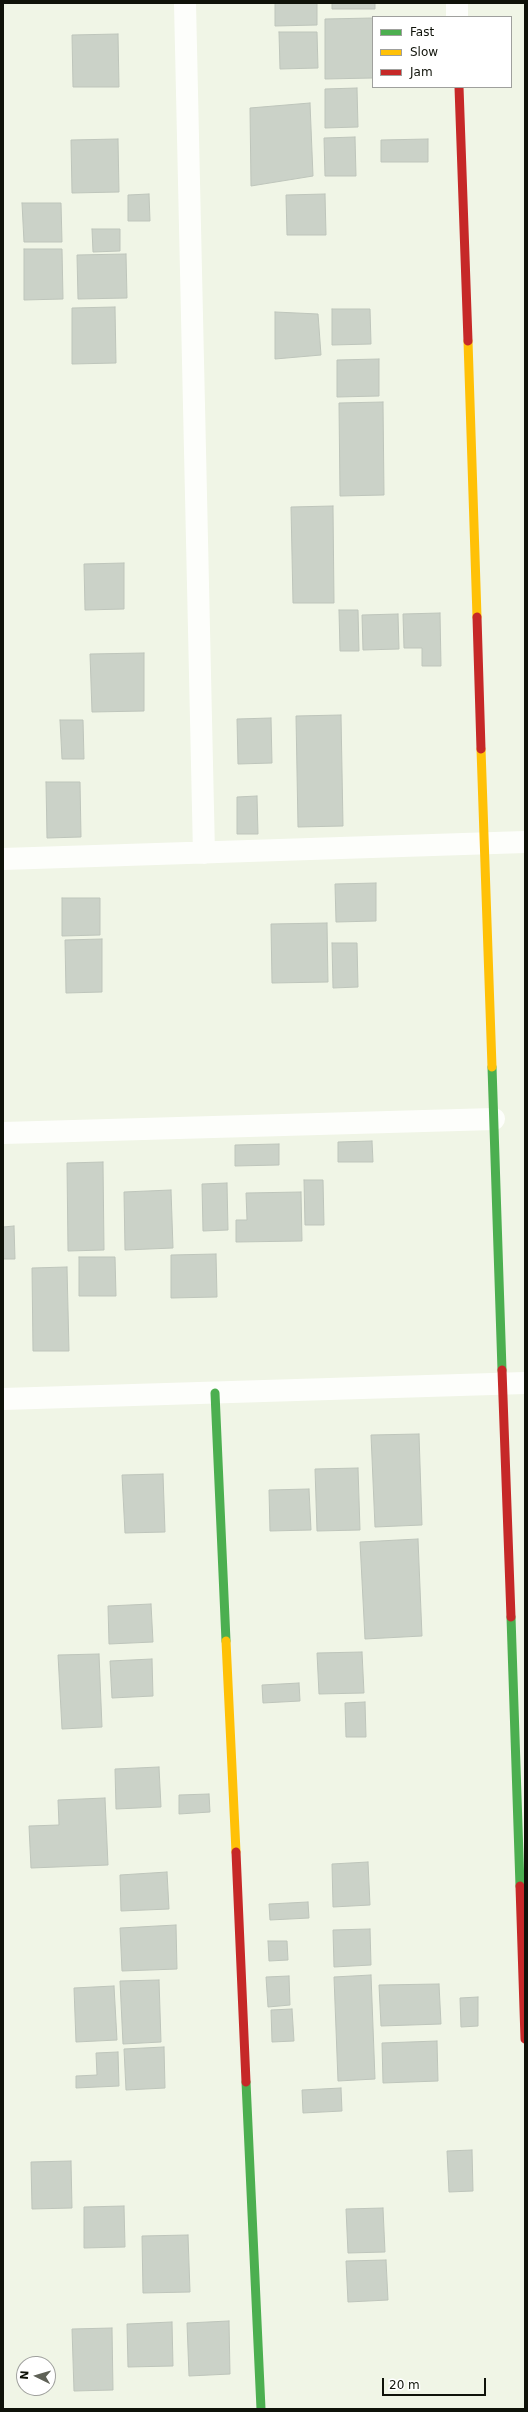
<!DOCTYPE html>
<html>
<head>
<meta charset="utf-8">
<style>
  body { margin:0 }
  #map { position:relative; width:528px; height:2412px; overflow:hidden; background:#f0f5e6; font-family:"DejaVu Sans",sans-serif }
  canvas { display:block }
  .frame { position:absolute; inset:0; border:4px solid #0f1209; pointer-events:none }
  .legend { position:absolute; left:372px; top:16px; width:140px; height:72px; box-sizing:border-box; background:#fff; border:1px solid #9fa09d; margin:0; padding:5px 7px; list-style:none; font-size:12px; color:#0f1209 }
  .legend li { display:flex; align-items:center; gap:8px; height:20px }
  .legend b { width:20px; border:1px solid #9fa09d }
  .north { position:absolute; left:16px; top:2356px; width:40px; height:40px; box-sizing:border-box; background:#fff; border:1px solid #9fa09d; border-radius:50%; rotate:275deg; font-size:11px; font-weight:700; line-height:16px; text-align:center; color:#0f1209 }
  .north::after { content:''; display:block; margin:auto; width:14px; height:18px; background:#5e6156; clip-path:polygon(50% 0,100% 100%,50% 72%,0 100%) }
  .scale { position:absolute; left:382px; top:2378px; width:104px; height:18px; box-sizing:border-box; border:2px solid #0f1209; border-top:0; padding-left:5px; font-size:12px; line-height:14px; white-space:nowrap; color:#0f1209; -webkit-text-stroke:3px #fff; paint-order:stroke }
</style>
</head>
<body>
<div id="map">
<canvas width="528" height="2412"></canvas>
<div class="frame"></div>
<ul class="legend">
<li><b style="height:5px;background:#4caf50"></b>Fast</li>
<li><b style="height:5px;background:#ffc107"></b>Slow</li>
<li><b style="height:5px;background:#c62828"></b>Jam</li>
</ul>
<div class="north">N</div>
<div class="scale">20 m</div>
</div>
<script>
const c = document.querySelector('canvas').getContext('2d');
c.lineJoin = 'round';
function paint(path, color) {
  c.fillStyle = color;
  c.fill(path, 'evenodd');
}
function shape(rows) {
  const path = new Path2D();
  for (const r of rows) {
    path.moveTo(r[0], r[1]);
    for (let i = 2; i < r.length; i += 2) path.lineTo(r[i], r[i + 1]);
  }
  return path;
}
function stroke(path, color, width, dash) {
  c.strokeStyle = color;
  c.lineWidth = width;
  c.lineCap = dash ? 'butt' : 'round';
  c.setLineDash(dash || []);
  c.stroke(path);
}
const building = shape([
  [275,3,317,3,317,25,275,26,275,3],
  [332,3,375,3,375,9,332,9,332,3],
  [373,18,373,78,325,79,325,19,373,18],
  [279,32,317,32,318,68,280,69,279,32],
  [118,34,119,87,73,87,72,35,118,34],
  [357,88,358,127,325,128,325,89,357,88],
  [310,103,313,176,251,186,250,108,310,103],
  [355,137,356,176,325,176,324,138,355,137],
  [118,139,119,192,72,193,71,140,118,139],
  [428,139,428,162,381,162,381,140,428,139],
  [149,194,150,221,128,221,128,195,149,194],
  [325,194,326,235,287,235,286,195,325,194],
  [22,203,61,203,62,242,24,242,22,203],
  [92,229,120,229,120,251,93,252,92,229],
  [24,249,62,249,63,299,24,300,24,249],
  [126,254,127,298,78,299,77,255,126,254],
  [115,307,116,363,72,364,72,308,115,307],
  [332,309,370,309,371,344,332,345,332,309],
  [275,312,318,314,321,355,275,359,275,312],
  [379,359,379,396,337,397,337,360,379,359],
  [383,402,384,495,340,496,339,403,383,402],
  [333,506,334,603,293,603,291,507,333,506],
  [124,563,124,609,85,610,84,564,124,563],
  [339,610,358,610,359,651,340,651,339,610],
  [440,613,441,666,422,666,422,648,404,648,403,614,440,613],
  [398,614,399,649,363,650,362,615,398,614],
  [144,653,144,711,92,712,90,654,144,653],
  [341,715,343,826,298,827,296,716,341,715],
  [271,718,272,763,238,764,237,719,271,718],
  [60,720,83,720,84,759,62,759,60,720],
  [46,782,80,782,81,837,47,838,46,782],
  [257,796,258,834,237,834,237,797,257,796],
  [376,883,376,921,336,922,335,884,376,883],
  [62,898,100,898,100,935,62,936,62,898],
  [327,923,328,982,272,983,271,924,327,923],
  [102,939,102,992,66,993,65,940,102,939],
  [332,943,357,943,358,987,333,988,332,943],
  [372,1141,373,1162,338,1162,338,1142,372,1141],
  [279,1144,279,1165,235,1166,235,1145,279,1144],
  [103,1162,104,1250,68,1251,67,1163,103,1162],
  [304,1180,323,1180,324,1225,305,1225,304,1180],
  [227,1183,228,1230,203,1231,202,1184,227,1183],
  [171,1190,173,1248,125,1250,124,1192,171,1190],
  [301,1192,302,1241,236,1242,236,1220,247,1220,246,1193,301,1192],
  [14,1226,15,1259,3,1259,3,1227,14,1226],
  [216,1254,217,1297,171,1298,171,1255,216,1254],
  [79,1257,115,1257,116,1296,79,1296,79,1257],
  [67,1267,69,1351,33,1351,32,1268,67,1267],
  [419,1434,422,1525,375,1527,371,1435,419,1434],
  [358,1468,360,1530,317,1531,315,1469,358,1468],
  [163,1474,165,1532,125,1533,122,1475,163,1474],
  [309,1489,311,1530,270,1531,269,1490,309,1489],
  [418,1539,422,1636,365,1639,360,1542,418,1539],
  [151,1604,153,1642,109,1644,108,1606,151,1604],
  [362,1652,364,1693,319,1694,317,1653,362,1652],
  [99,1654,102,1727,62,1729,58,1655,99,1654],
  [152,1659,153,1696,112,1698,110,1661,152,1659],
  [299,1683,300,1701,263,1703,262,1685,299,1683],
  [365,1702,366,1737,346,1737,345,1703,365,1702],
  [159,1767,161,1807,116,1809,115,1769,159,1767],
  [209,1794,210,1812,179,1814,179,1795,209,1794],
  [105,1798,108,1865,31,1868,29,1826,59,1825,58,1800,105,1798],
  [368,1862,370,1905,333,1907,332,1864,368,1862],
  [167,1872,169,1909,121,1911,120,1875,167,1872],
  [308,1902,309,1918,270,1920,269,1904,308,1902],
  [176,1925,177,1969,122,1971,120,1928,176,1925],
  [370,1929,371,1965,334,1967,333,1930,370,1929],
  [268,1941,287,1941,288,1960,269,1961,268,1941],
  [371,1975,375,2079,338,2081,334,1977,371,1975],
  [289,1976,290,2005,268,2007,266,1977,289,1976],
  [159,1980,161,2042,123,2044,120,1981,159,1980],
  [439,1984,441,2024,381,2026,379,1985,439,1984],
  [114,1986,117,2040,76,2042,74,1988,114,1986],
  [478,1997,478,2026,461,2027,460,1998,478,1997],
  [292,2009,294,2041,272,2042,271,2010,292,2009],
  [437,2041,438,2081,383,2083,382,2043,437,2041],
  [164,2047,165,2088,126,2090,124,2049,164,2047],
  [118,2052,119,2086,76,2088,76,2076,97,2075,96,2053,118,2052],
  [341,2088,342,2111,303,2113,302,2090,341,2088],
  [472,2150,473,2191,449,2192,447,2151,472,2150],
  [71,2161,72,2208,32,2209,31,2162,71,2161],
  [124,2206,125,2247,84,2248,84,2207,124,2206],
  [383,2208,385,2252,348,2253,346,2209,383,2208],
  [188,2235,190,2292,143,2293,142,2236,188,2235],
  [386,2260,388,2300,348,2302,346,2261,386,2260],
  [229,2321,230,2374,189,2376,187,2323,229,2321],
  [172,2322,173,2366,128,2367,127,2324,172,2322],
  [112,2328,113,2390,74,2391,72,2329,112,2328]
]);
paint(building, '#cbd2c8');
stroke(building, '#bec5bb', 1);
stroke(shape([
  [185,3,204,853],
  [457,3,457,17],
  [3,859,525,842],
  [3,1133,494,1119],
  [3,1399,525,1383]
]), '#fdfefb', 22);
stroke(shape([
  [492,1067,502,1370],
  [215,1393,226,1641],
  [511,1617,520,1886],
  [246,2082,261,2409]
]), '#4caf50', 9);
stroke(shape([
  [468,341,477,617],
  [481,749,492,1067],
  [226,1641,236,1852]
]), '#ffc107', 9);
stroke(shape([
  [459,87,468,341],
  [477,617,481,749],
  [502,1370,511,1617],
  [236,1852,246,2082],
  [520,1886,525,2039]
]), '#c62828', 9);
</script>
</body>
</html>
